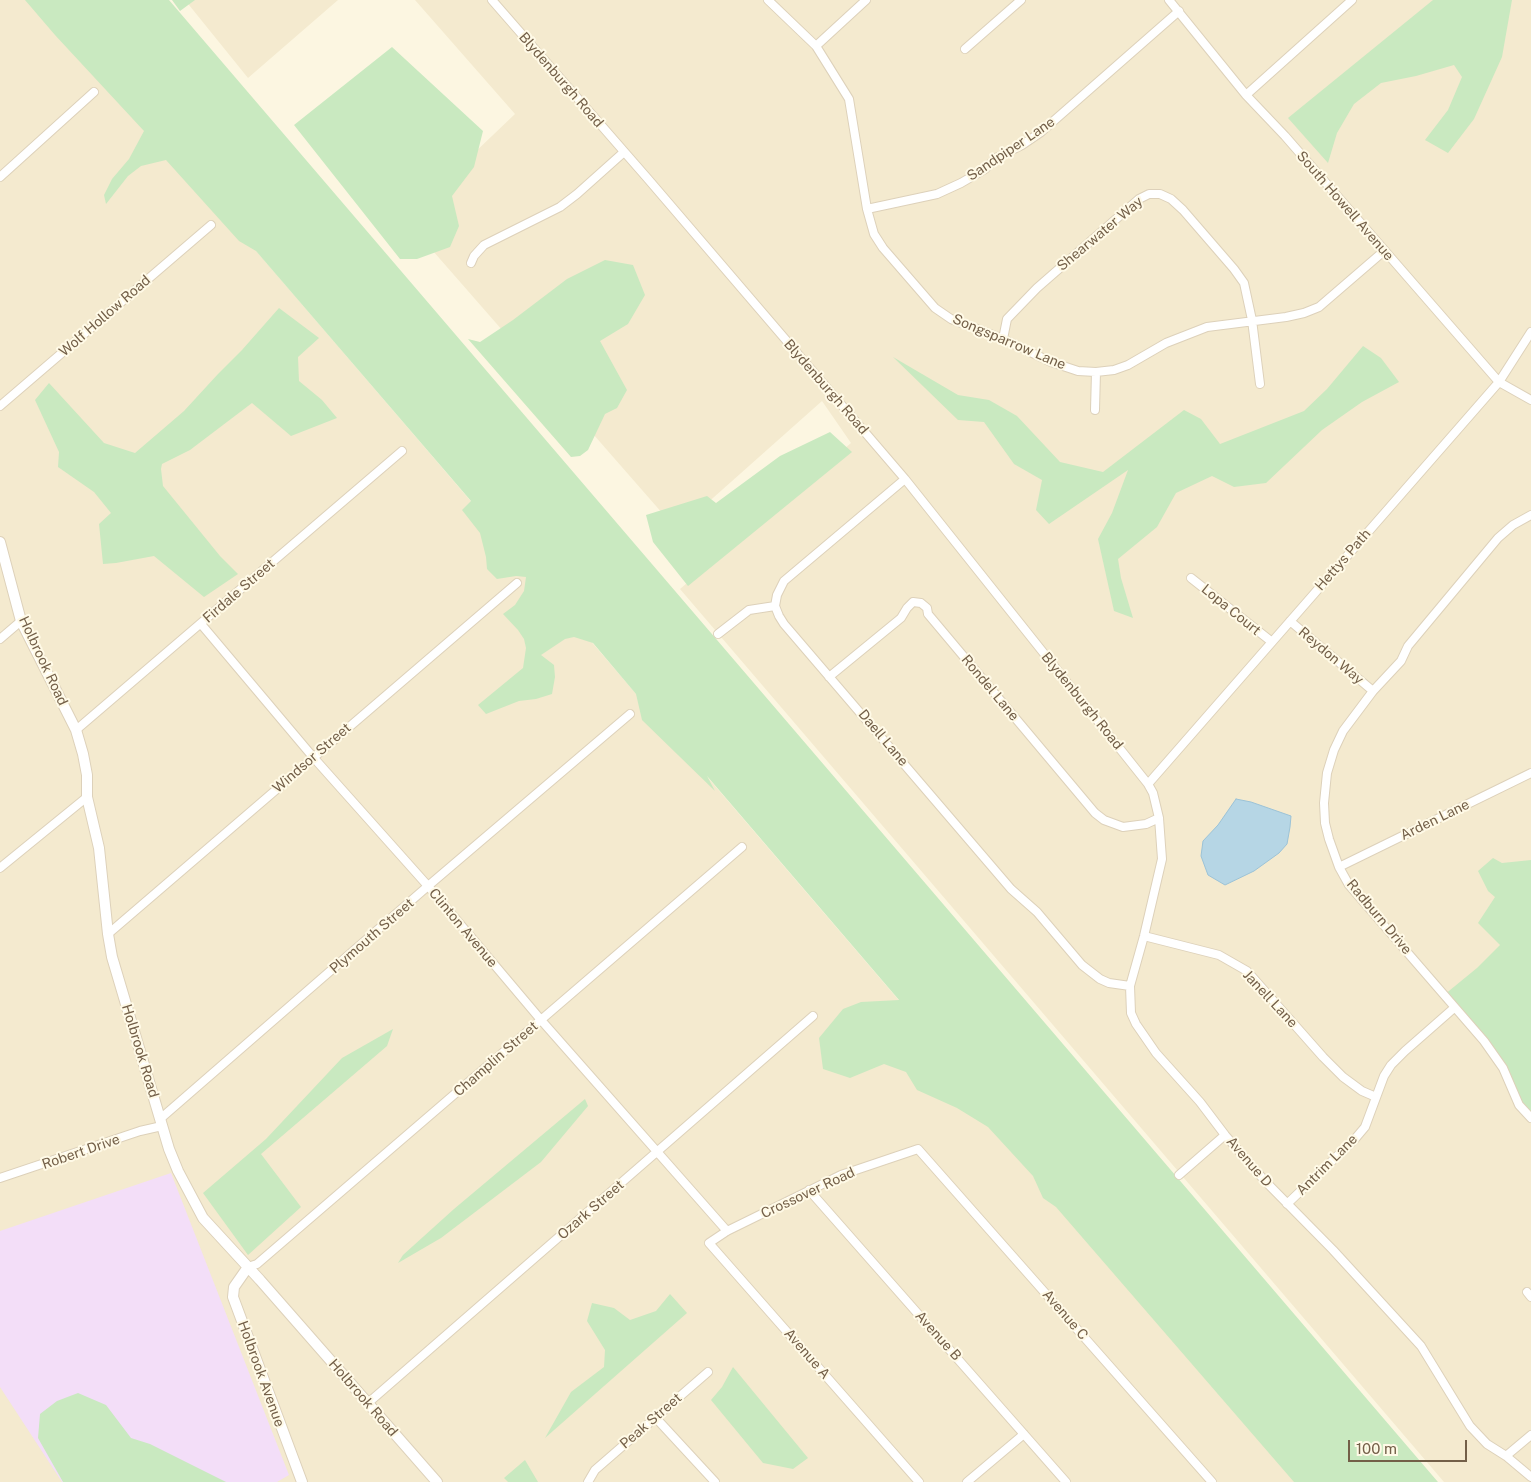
<!DOCTYPE html>
<html>
<head>
<meta charset="utf-8">
<style>
  body { margin:0 }
  #map { position:relative; width:1531px; height:1482px; overflow:hidden; background:#fcf6e1; font-family:"Public Sans",sans-serif }
  canvas { display:block }
  .scale { position:absolute; left:1348px; top:1440px; width:119px; height:22px; box-sizing:border-box; border:2px solid #735f48; border-top:0; padding-left:6px; font-size:15px; line-height:18px; white-space:nowrap; color:#735f48; -webkit-text-stroke:4px #fffae7; paint-order:stroke }
</style>
</head>
<body>
<div id="map">
<canvas width="1531" height="1482"></canvas>
<div class="scale">100 m</div>
</div>
<script>
const c = document.querySelector('canvas').getContext('2d');
c.lineJoin = 'round';
function paint(path, color) {
  c.fillStyle = color;
  c.fill(path, 'evenodd');
}
function shape(rows) {
  const path = new Path2D();
  for (const r of rows) {
    path.moveTo(r[0], r[1]);
    for (let i = 2; i < r.length; i += 2) path.lineTo(r[i], r[i + 1]);
  }
  return path;
}
function stroke(path, color, width, dash) {
  c.strokeStyle = color;
  c.lineWidth = width;
  c.lineCap = dash ? 'butt' : 'round';
  c.setLineDash(dash || []);
  c.stroke(path);
}
function drawText(font, color, halo, rows, align = 'center') {
  c.font = font + ' "Public Sans",sans-serif';
  c.lineWidth = 4;
  c.setLineDash([]);
  c.textBaseline = 'middle';
  c.strokeStyle = halo;
  c.fillStyle = color;
  for (const [text, x, y, turn = 0] of rows) {
    c.save();
    c.translate(x, y);
    c.rotate((+turn || 0) * Math.PI / 180);
    c.textAlign = isNaN(turn) ? turn : align;
    if (halo) c.strokeText(text, 0, 0);
    c.fillText(text, 0, 0);
    c.restore();
  }
}
paint(shape([
  [0,0,41,0,1312,1482,0,1482],
  [185,0,338,0,248,78],
  [415,0,1531,0,1531,1482,1444,1482,680,589,851,443,822,401,677,530,405,219,515,114]
]), '#f4eacf');
paint(shape([
  [171,1173,289,1475,277,1482,62,1482,0,1387,0,1231]
]), '#f3def8');
paint(shape([
  [25,0,169,0,1438,1482,1294,1482,1056,1207,1043,1198,1033,1176,988,1127,957,1108,917,1090,906,1072,884,1064,850,1078,823,1069,819,1038,843,1009,861,1002,899,1000,707,776,715,791,642,720,636,694,593,643,574,637,565,639,541,655,554,665,555,677,552,694,536,699,519,701,486,714,478,705,523,668,526,648,524,639,518,630,503,614,515,605,524,591,526,577,516,576,497,579,487,569,486,557,480,533,462,510,471,501,256,251,239,241,166,160,141,166,128,176,106,204,104,195,112,179,129,159,144,131,55,35],
  [172,0,195,0,180,11],
  [1433,0,1512,0,1502,57,1474,119,1448,153,1425,140,1448,110,1462,77,1454,65,1416,76,1381,83,1354,104,1337,133,1328,163,1288,118],
  [392,47,483,131,474,167,452,196,459,226,450,247,417,259,400,259,294,125],
  [605,260,633,265,645,295,628,324,600,341,627,390,617,408,605,414,588,450,580,456,571,457,468,339,480,342,513,320,567,279],
  [279,308,319,338,298,357,299,381,322,400,337,418,291,436,252,403,190,450,162,464,161,469,163,486,220,556,238,574,204,597,154,556,116,563,103,564,99,524,111,513,94,492,58,467,59,452,35,400,49,383,104,443,135,453,184,411,218,374,242,350],
  [1363,346,1381,358,1399,382,1362,402,1322,430,1266,483,1234,487,1212,476,1176,493,1157,527,1118,559,1121,578,1133,618,1114,611,1098,539,1112,513,1128,470,1049,524,1036,510,1042,480,1014,464,984,422,958,420,893,357,958,395,989,400,1017,416,1060,462,1103,472,1184,410,1201,419,1220,444,1304,411,1327,389],
  [830,432,852,452,688,586,653,542,646,515,707,496,716,503,780,456],
  [1493,858,1502,863,1531,860,1531,1116,1519,1105,1503,1068,1444,995,1477,968,1500,945,1478,923,1495,897,1488,891,1478,871],
  [393,1029,387,1046,261,1154,301,1207,248,1255,203,1193,266,1139,342,1058],
  [585,1099,588,1106,541,1162,441,1238,398,1263,403,1255,454,1209],
  [670,1294,687,1313,545,1438,571,1392,604,1367,605,1350,587,1321,592,1303,614,1308,630,1320,656,1311],
  [733,1367,808,1458,793,1469,763,1463,711,1400,722,1387],
  [78,1393,106,1405,131,1438,150,1444,226,1482,63,1482,38,1438,40,1414,57,1401],
  [525,1460,538,1482,508,1482,504,1478]
]), '#c9e9c0');
const water = shape([
  [1236,799,1251,802,1291,816,1290,827,1287,844,1279,853,1254,871,1225,885,1208,875,1201,856,1203,841,1218,825,1236,799]
]);
paint(water, '#b6d6e5');
stroke(water, '#9cc3d7', 1);
const minor = shape([
  [492,0,648,179,905,479,1148,784,1153,793,1159,818,1162,859,1144,936,1130,986,1131,1013,1136,1024,1156,1053,1200,1102,1225,1135,1265,1181,1333,1250,1421,1346,1470,1426,1487,1444,1506,1456,1531,1477],
  [768,0,816,46,849,99,867,209,874,234,883,248,935,308,951,319,1003,339,1051,362,1078,371,1096,372,1114,370,1128,365,1166,343,1207,327,1286,317,1304,313,1319,307,1384,251],
  [1169,0,1246,95,1285,136,1499,382,1531,400],
  [816,46,866,0],
  [965,49,1021,0],
  [1246,95,1352,0],
  [0,177,94,92],
  [867,209,937,194,961,183,985,169,996,158,1022,145,1041,132,1179,11],
  [471,263,474,256,484,245,560,207,577,194,624,152],
  [1003,339,1007,319,1037,288,1139,199,1149,194,1160,194,1171,199,1183,210,1234,269,1244,283,1252,320,1260,384],
  [0,406,211,225],
  [1095,410,1096,372],
  [905,479,784,581,777,595,775,606,779,616,784,624,1011,889,1037,912,1082,965,1100,979,1109,983,1130,986],
  [1531,515,1513,525,1498,538,1408,646,1401,661,1373,691,1343,731,1334,750,1327,773,1324,803,1325,823,1329,839,1339,867,1349,885,1484,1041,1503,1068,1519,1105,1531,1118],
  [1191,578,1272,642],
  [1290,621,1373,691],
  [201,624,313,757,428,886,541,1020,727,1231],
  [718,634,749,610,775,606],
  [0,639,21,621],
  [829,677,901,618,907,608,913,602,921,603,927,608,928,614,1095,813,1104,820,1123,827,1146,824,1159,818],
  [76,730,402,451],
  [1148,784,1499,382,1531,332],
  [1339,867,1531,773],
  [0,868,87,797],
  [108,934,517,583],
  [1144,936,1219,955,1247,971,1323,1057,1343,1077,1362,1091,1376,1097],
  [160,1119,428,886,630,714],
  [1179,1175,1225,1135],
  [0,1178,140,1131,162,1126],
  [809,1190,1066,1482],
  [1287,1204,1354,1140,1365,1127,1384,1076,1391,1065,1405,1051,1454,1008],
  [248,1267,257,1264,742,847],
  [1527,1292,1531,1297],
  [368,1403,813,1016],
  [655,1417,715,1482],
  [1506,1456,1531,1435],
  [588,1482,595,1470,708,1372],
  [919,1482,709,1243,727,1231,841,1175,918,1149,1212,1482],
  [967,1482,1024,1434]
]);
const tertiary = shape([
  [0,542,21,621,76,730,83,754,87,775,87,797,99,848,108,934,112,957,169,1149,178,1171,203,1218,260,1280,437,1482],
  [248,1267,234,1287,233,1297,302,1482]
]);
stroke(minor, '#ddd1ba', 10);
stroke(tertiary, '#ddd1ba', 12);
stroke(minor, '#fff', 8);
stroke(tertiary, '#fff', 10);
drawText('14px', '#735f48', '#fffae7', [
  ["Blydenburgh Road",561,80,49],
  ["Sandpiper Lane",1011,149,-34],
  ["South Howell Avenue",1345,206,49],
  ["Shearwater Way",1100,234,-40],
  ["Wolf Hollow Road",105,316,-41],
  ["Songsparrow Lane",1009,342,23],
  ["Blydenburgh Road",826,387,49],
  ["Hettys Path",1343,560,-49],
  ["Firdale Street",239,591,-41],
  ["Lopa Court",1231,610,39],
  ["Reydon Way",1331,656,40],
  ["Holbrook Road",43,661,65],
  ["Rondel Lane",990,688,50],
  ["Blydenburgh Road",1082,701,51],
  ["Daell Lane",883,738,50],
  ["Windsor Street",312,758,-41],
  ["Arden Lane",1435,820,-26],
  ["Radburn Drive",1379,917,50],
  ["Clinton Avenue",463,928,50],
  ["Plymouth Street",372,936,-41],
  ["Janell Lane",1270,999,47],
  ["Holbrook Road",140,1051,73],
  ["Champlin Street",496,1059,-41],
  ["Robert Drive",81,1152,-19],
  ["Avenue D",1249,1162,49],
  ["Antrim Lane",1327,1165,-45],
  ["Crossover Road",808,1193,-25],
  ["Ozark Street",591,1210,-41],
  ["Avenue C",1065,1315,49],
  ["Avenue B",938,1336,48],
  ["Avenue A",807,1354,49],
  ["Holbrook Avenue",261,1374,70],
  ["Holbrook Road",363,1398,49],
  ["Peak Street",651,1421,-41]
]);
</script>
</body>
</html>
